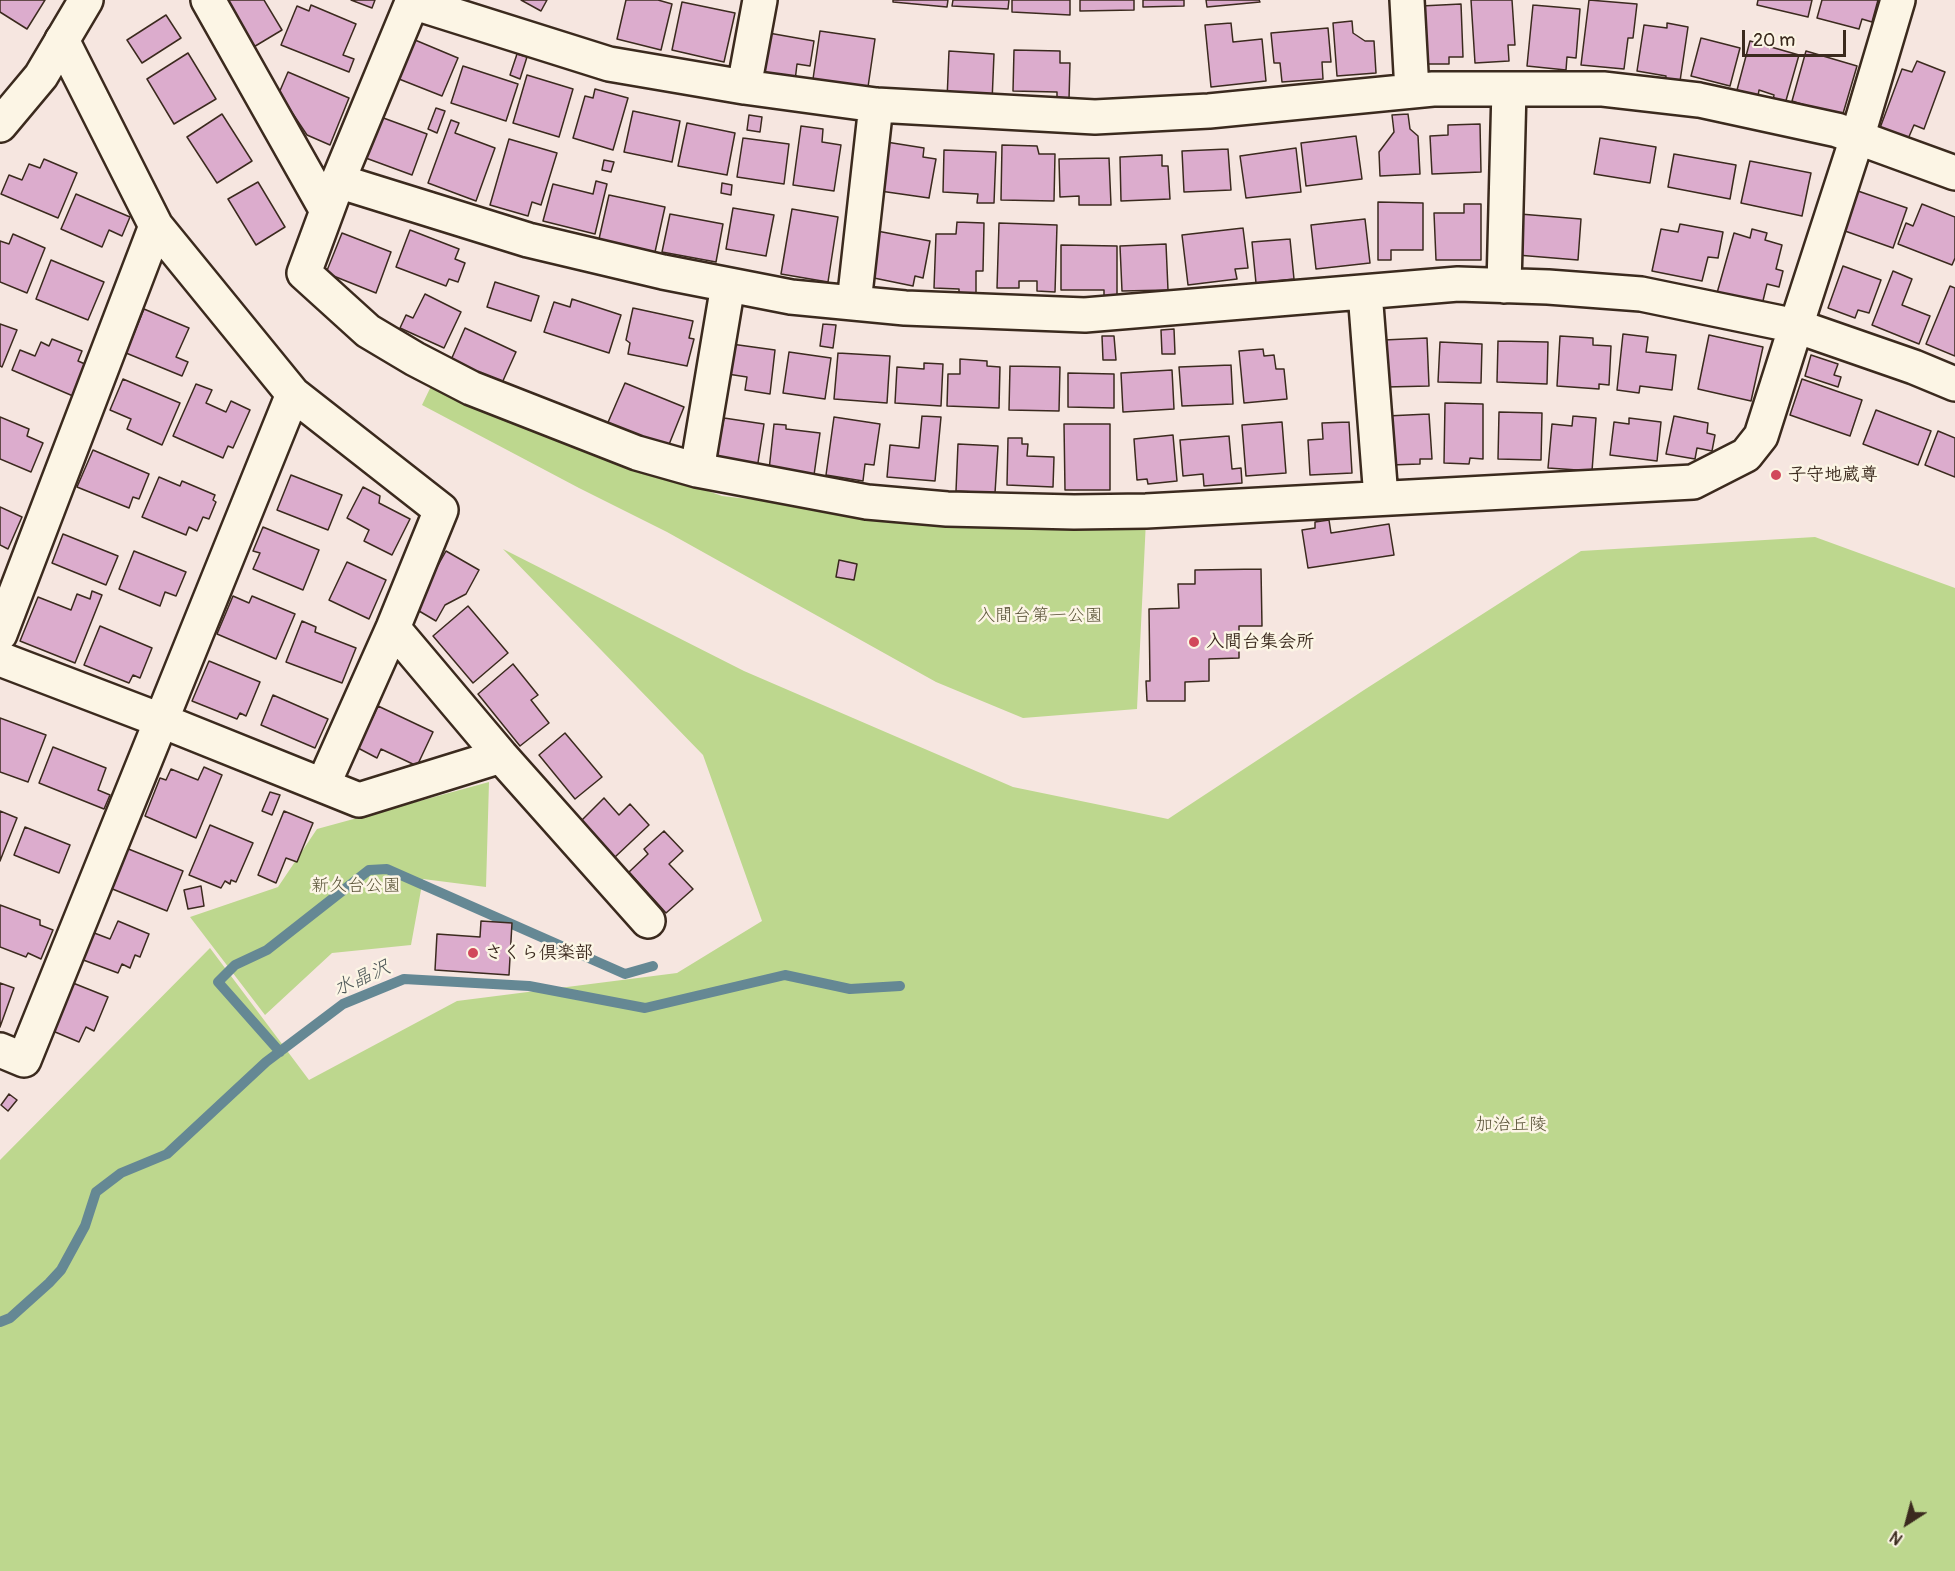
<!DOCTYPE html>
<html>
<head>
<meta charset="utf-8">
<style>
  body { margin:0 }
  #map { position:relative; width:1955px; height:1571px; overflow:hidden; background:#f6e6e0; font-family:Pangolin,sans-serif }
  canvas { display:block }
  .north { position:absolute; left:1877px; top:1493px; width:60px; height:60px; -webkit-text-stroke:4px #fcf5e5; paint-order:stroke; rotate:216deg; font-size:16px; font-weight:700; line-height:24px; text-align:center; color:#3b2a1e }
  .north::after { content:''; display:block; margin:auto; width:21px; height:27px; background:#3b2a1e; clip-path:polygon(50% 0,100% 100%,50% 72%,0 100%) }
  .scale { position:absolute; left:1742px; top:30px; width:104px; height:27px; box-sizing:border-box; border:3px solid #3b2a1e; border-top:0; padding-left:8px; font-size:18px; line-height:21px; white-space:nowrap; color:#3b2a1e; -webkit-text-stroke:4px #fcf5e5; paint-order:stroke }
</style>
</head>
<body>
<div id="map">
<canvas width="1955" height="1571"></canvas>
<div class="north">N</div>
<div class="scale">20 m</div>
</div>
<script>
const c = document.querySelector('canvas').getContext('2d');
c.lineJoin = 'round';
function paint(path, color) {
  c.fillStyle = color;
  c.fill(path, 'evenodd');
}
function shape(rows) {
  const path = new Path2D();
  for (const r of rows) {
    path.moveTo(r[0], r[1]);
    for (let i = 2; i < r.length; i += 2) path.lineTo(r[i], r[i + 1]);
  }
  return path;
}
function stroke(path, color, width, dash) {
  c.strokeStyle = color;
  c.lineWidth = width;
  c.lineCap = dash ? 'butt' : 'round';
  c.setLineDash(dash || []);
  c.stroke(path);
}
function drawText(font, color, halo, rows, align = 'center') {
  c.font = font + ' Pangolin,"Klee One",sans-serif';
  c.lineWidth = 5;
  c.setLineDash([]);
  c.textBaseline = 'middle';
  c.strokeStyle = halo;
  c.fillStyle = color;
  for (const [text, x, y, turn = 0] of rows) {
    c.save();
    c.translate(x, y);
    c.rotate((+turn || 0) * Math.PI / 180);
    c.textAlign = isNaN(turn) ? turn : align;
    if (halo) c.strokeText(text, 0, 0);
    c.fillText(text, 0, 0);
    c.restore();
  }
}
paint(shape([
  [435,378,589,449,722,496,851,511,1146,520,1137,709,1023,718,936,682,667,532,579,488,422,405],
  [1815,537,1955,588,1955,1571,0,1571,0,1160,210,948,309,1080,457,1001,677,973,762,921,703,755,503,549,744,671,1013,787,1168,819,1364,690,1581,551],
  [489,782,486,887,423,879,411,945,332,953,265,1015,190,917,278,887,317,829]
]), '#bdd78e');
stroke(shape([
  [280,1052,218,982,235,965,267,950,369,870,387,869,625,974,653,966],
  [0,1322,10,1318,49,1283,61,1270,85,1226,96,1192,121,1173,167,1154,266,1062,343,1004,404,979,529,986,645,1008,785,975,850,989,900,986]
]), '#658894', 10);
const building = shape([
  [0,0,45,0,27,29,0,12,0,0],
  [229,0,264,0,282,30,252,48,225,2,229,0],
  [351,0,375,0,372,8,351,0],
  [521,0,547,0,541,11,521,0],
  [626,0,658,0,672,4,661,50,617,39,626,0],
  [893,0,948,0,947,7,893,2,893,0],
  [953,0,1009,0,1008,9,952,6,953,0],
  [1012,0,1070,0,1070,15,1012,12,1012,0],
  [1080,0,1134,0,1134,10,1080,11,1080,0],
  [1143,0,1184,0,1184,6,1143,7,1143,0],
  [1206,0,1259,0,1260,2,1207,7,1206,0],
  [1471,0,1512,0,1515,45,1508,45,1509,61,1475,63,1471,0],
  [1589,0,1637,4,1633,38,1628,38,1624,69,1581,65,1589,0],
  [1758,0,1812,0,1808,17,1757,5,1758,0],
  [1822,0,1878,0,1872,22,1862,19,1859,29,1817,18,1822,0],
  [682,2,735,13,724,62,672,50,682,2],
  [1461,4,1463,57,1449,57,1449,64,1423,64,1421,6,1461,4],
  [311,5,356,24,343,55,354,59,349,72,281,45,297,6,309,11,311,5],
  [1533,5,1580,9,1576,58,1567,57,1566,70,1527,66,1533,5],
  [166,15,181,38,142,63,127,40,166,15],
  [1352,21,1353,33,1365,41,1374,41,1376,73,1337,76,1333,23,1352,21],
  [1231,23,1233,42,1262,39,1266,81,1211,87,1205,25,1231,23],
  [1667,23,1688,27,1679,88,1665,86,1666,76,1637,71,1644,25,1667,28,1667,23],
  [1328,28,1331,62,1322,62,1323,79,1282,82,1280,63,1274,63,1271,33,1328,28],
  [820,31,875,39,868,87,813,79,820,31],
  [763,32,814,41,810,66,797,64,795,81,755,74,763,32],
  [1701,38,1740,48,1730,86,1691,76,1701,38],
  [415,40,458,58,442,96,399,79,415,40],
  [1750,41,1799,55,1785,104,1773,101,1774,95,1759,90,1758,96,1737,90,1750,41],
  [1014,50,1060,51,1060,63,1070,63,1069,99,1057,99,1057,92,1013,91,1014,50],
  [949,51,994,54,992,102,947,100,949,51],
  [1806,51,1857,66,1842,117,1792,101,1806,51],
  [188,53,216,99,174,124,147,79,188,53],
  [517,54,527,57,520,79,510,75,517,54],
  [1917,61,1945,72,1924,129,1914,125,1908,139,1880,128,1902,69,1912,72,1917,61],
  [463,66,518,84,506,121,451,103,463,66],
  [288,72,349,98,330,145,307,135,279,93,288,72],
  [527,75,573,89,559,137,513,123,527,75],
  [595,89,628,98,613,150,573,138,585,96,593,98,595,89],
  [436,108,445,111,437,133,428,129,436,108],
  [633,111,680,121,672,162,624,152,633,111],
  [222,114,252,161,217,183,187,137,222,114],
  [1408,114,1410,129,1418,136,1420,174,1380,176,1379,152,1394,132,1392,115,1408,114],
  [749,115,762,117,760,132,747,130,749,115],
  [378,116,427,134,412,175,363,157,378,116],
  [451,120,459,123,455,133,495,148,476,201,428,183,451,120],
  [687,123,735,133,727,175,678,166,687,123],
  [1480,124,1481,172,1432,174,1430,136,1448,135,1448,125,1480,124],
  [801,126,823,129,822,142,841,145,834,191,793,185,801,126],
  [1356,136,1362,179,1306,186,1301,143,1356,136],
  [743,138,789,144,784,184,737,177,743,138],
  [1600,138,1656,147,1650,183,1594,174,1600,138],
  [509,139,557,153,541,205,532,202,528,216,490,205,509,139],
  [880,141,924,148,923,157,936,159,929,198,873,190,880,141],
  [1002,145,1037,146,1039,154,1055,154,1054,201,1001,200,1002,145],
  [1296,148,1301,192,1246,198,1240,156,1296,148],
  [1228,149,1231,190,1184,192,1182,151,1228,149],
  [944,150,996,152,994,203,977,203,978,194,943,192,944,150],
  [1674,154,1736,165,1730,199,1668,187,1674,154],
  [1162,155,1162,166,1168,166,1170,199,1121,201,1120,157,1162,155],
  [1109,158,1111,205,1079,205,1079,196,1060,197,1059,159,1109,158],
  [44,159,77,173,58,218,1,194,9,175,22,180,29,164,40,168,44,159],
  [604,160,614,162,611,172,602,170,604,160],
  [1750,161,1811,173,1802,216,1741,203,1750,161],
  [596,181,607,184,595,234,543,221,553,184,593,194,596,181],
  [258,182,285,227,256,245,228,199,258,182],
  [722,183,732,185,731,195,721,193,722,183],
  [1858,191,1907,208,1893,248,1845,231,1858,191],
  [76,194,130,217,122,236,109,230,102,247,61,229,76,194],
  [609,195,665,207,655,252,599,239,609,195],
  [1378,202,1423,203,1423,250,1391,250,1391,260,1378,260,1378,202],
  [1464,204,1481,204,1481,260,1436,260,1434,213,1464,213,1464,204],
  [1922,204,1955,217,1955,258,1952,265,1898,244,1906,223,1913,226,1922,204],
  [733,208,774,215,766,256,726,249,733,208],
  [792,209,838,217,828,282,781,274,792,209],
  [670,214,723,224,716,262,662,252,670,214],
  [1520,214,1581,219,1578,260,1517,255,1520,214],
  [1365,219,1370,263,1316,269,1311,225,1365,219],
  [957,222,984,223,983,271,976,271,976,298,959,298,959,289,934,288,936,234,956,234,957,222],
  [999,223,1057,225,1055,292,1037,291,1037,281,1019,281,1019,288,997,288,999,223],
  [1680,224,1723,232,1718,258,1708,257,1702,281,1652,271,1661,229,1678,232,1680,224],
  [1243,228,1248,268,1235,269,1237,279,1188,285,1182,235,1243,228],
  [1752,229,1767,233,1765,240,1782,245,1776,269,1783,271,1779,287,1767,284,1762,305,1717,293,1734,233,1750,238,1752,229],
  [410,230,459,249,455,259,465,263,458,282,449,279,446,286,396,267,410,230],
  [877,231,930,241,923,278,915,276,913,286,869,277,877,231],
  [342,233,391,252,376,293,326,273,342,233],
  [13,234,45,248,27,293,0,282,0,241,9,244,13,234],
  [1290,239,1294,279,1256,283,1252,242,1290,239],
  [1166,244,1168,290,1122,291,1120,246,1166,244],
  [1061,245,1117,246,1117,300,1104,300,1104,290,1061,290,1061,245],
  [51,260,104,282,88,320,36,299,51,260],
  [1843,266,1881,280,1869,313,1858,310,1855,318,1828,308,1843,266],
  [1893,271,1912,279,1902,305,1930,316,1919,344,1872,325,1893,271],
  [495,282,539,296,531,321,487,307,495,282],
  [1950,286,1955,288,1955,356,1926,344,1950,286],
  [425,294,461,312,444,348,400,328,406,315,413,318,425,294],
  [572,299,621,315,609,353,544,332,554,302,570,307,572,299],
  [633,308,693,321,689,338,694,339,687,366,628,354,630,343,626,340,633,308],
  [144,309,189,328,176,357,188,362,182,376,126,353,144,309],
  [0,324,17,330,2,367,0,366,0,324],
  [823,324,836,325,833,348,820,346,823,324],
  [465,328,516,352,502,383,451,360,465,328],
  [1174,329,1175,354,1162,354,1161,330,1174,329],
  [1623,334,1648,337,1646,352,1676,355,1672,390,1640,386,1639,393,1617,390,1623,334],
  [1709,335,1763,347,1751,401,1698,389,1709,335],
  [1102,336,1114,336,1116,360,1103,360,1102,336],
  [1560,336,1593,338,1593,345,1611,346,1609,385,1599,384,1599,389,1557,386,1560,336],
  [1427,338,1429,386,1386,387,1384,340,1427,338],
  [52,339,82,351,78,361,85,364,73,396,12,370,20,350,35,356,41,342,49,346,52,339],
  [1498,341,1548,342,1547,384,1497,382,1498,341],
  [1440,342,1482,344,1481,383,1438,382,1440,342],
  [724,343,775,350,770,394,745,390,747,377,721,373,724,343],
  [1263,349,1264,356,1274,355,1276,369,1284,369,1287,399,1244,403,1239,351,1263,349],
  [789,352,831,358,825,399,783,393,789,352],
  [838,353,890,356,887,403,834,399,838,353],
  [1811,355,1838,364,1834,375,1841,377,1838,387,1805,376,1811,355],
  [960,359,987,361,987,366,1000,367,999,408,947,406,948,374,960,374,960,359],
  [924,363,943,364,941,406,895,403,897,367,924,369,924,363],
  [1231,365,1233,404,1182,406,1179,367,1231,365],
  [1010,366,1060,367,1059,411,1009,410,1010,366],
  [1172,370,1174,409,1123,412,1121,373,1172,370],
  [1068,373,1114,374,1114,408,1068,407,1068,373],
  [123,379,180,403,162,445,127,429,131,419,110,410,123,379],
  [1802,379,1862,400,1850,436,1790,415,1802,379],
  [625,383,684,407,666,452,606,427,625,383],
  [196,384,212,390,206,403,226,412,231,401,250,410,233,448,228,446,223,458,173,436,196,384],
  [1445,403,1483,404,1483,459,1470,458,1469,464,1444,463,1445,403],
  [1876,410,1931,431,1918,465,1863,444,1876,410],
  [1499,412,1542,413,1541,460,1498,459,1499,412],
  [1429,414,1432,459,1420,459,1420,464,1390,465,1387,416,1429,414],
  [922,416,941,417,935,481,887,477,890,445,919,448,922,416],
  [1573,416,1596,418,1592,471,1548,468,1552,424,1572,426,1573,416],
  [1674,416,1708,423,1707,433,1715,435,1712,451,1697,448,1695,459,1666,454,1674,416],
  [0,417,29,429,27,436,43,443,31,472,0,459,0,417],
  [834,417,880,424,874,465,865,464,863,481,826,475,834,417],
  [724,418,764,424,757,469,711,462,715,437,720,438,724,418],
  [1629,418,1661,422,1657,461,1610,455,1614,422,1629,424,1629,418],
  [1282,422,1286,473,1246,476,1242,425,1282,422],
  [1349,422,1352,473,1310,475,1308,440,1323,439,1322,423,1349,422],
  [774,424,786,425,786,429,820,433,813,482,769,470,774,424],
  [1064,424,1110,424,1110,490,1065,490,1064,424],
  [1938,431,1955,438,1955,477,1925,465,1938,431],
  [1173,435,1177,481,1148,484,1147,479,1137,480,1134,439,1173,435],
  [1229,436,1232,469,1241,468,1242,483,1204,486,1203,474,1183,476,1180,440,1229,436],
  [1008,438,1022,438,1022,444,1028,444,1027,456,1054,457,1053,487,1007,485,1008,438],
  [958,444,998,446,995,493,956,491,958,444],
  [93,450,149,474,139,499,133,497,129,508,77,487,93,450],
  [291,475,342,495,328,530,277,510,291,475],
  [159,477,180,486,182,481,215,495,213,500,216,502,209,519,203,517,197,531,189,527,186,535,142,517,159,477],
  [363,487,380,496,379,503,410,519,392,555,364,541,369,530,347,518,363,487],
  [0,507,22,517,8,549,0,545,0,507],
  [1329,520,1331,533,1389,524,1394,555,1308,568,1302,530,1315,528,1315,522,1329,520],
  [263,527,319,550,303,590,253,569,260,553,253,551,263,527],
  [63,534,118,556,106,585,52,563,63,534],
  [134,551,186,572,176,596,165,592,160,606,119,589,134,551],
  [446,551,479,570,466,594,445,605,436,621,414,608,446,551],
  [839,560,857,564,854,580,836,577,839,560],
  [347,562,386,580,369,619,329,600,347,562],
  [1261,569,1262,626,1239,626,1239,658,1209,659,1209,681,1185,682,1185,701,1147,701,1146,681,1150,681,1149,609,1179,608,1178,584,1195,584,1195,570,1261,569],
  [92,591,102,595,75,663,20,641,38,597,71,610,77,594,90,599,92,591],
  [233,596,249,603,252,596,295,614,276,659,217,634,233,596],
  [468,606,508,653,473,683,433,636,468,606],
  [302,621,316,627,315,632,356,648,342,683,286,662,302,621],
  [100,626,152,648,140,678,133,675,129,683,84,665,100,626],
  [209,661,260,682,246,716,240,713,237,719,192,701,209,661],
  [513,664,538,695,531,700,549,723,520,746,478,694,513,664],
  [273,695,328,719,315,748,261,725,273,695],
  [378,706,433,732,417,766,381,749,377,758,358,748,378,706],
  [0,718,46,735,28,782,0,772,0,718],
  [565,733,602,777,575,799,539,755,565,733],
  [53,747,106,768,98,790,110,795,104,809,39,783,53,747],
  [204,767,222,775,196,838,145,816,160,778,166,780,171,769,198,780,204,767],
  [270,792,280,795,272,815,262,811,270,792],
  [604,798,619,815,630,804,649,825,615,857,581,821,604,798],
  [0,811,17,818,0,861,0,811],
  [284,811,313,823,297,862,286,858,276,883,258,875,284,811],
  [210,825,253,843,236,882,231,880,230,884,225,881,221,888,189,875,210,825],
  [25,827,70,845,59,873,14,855,25,827],
  [664,831,683,851,669,864,693,889,666,913,629,872,648,854,644,849,664,831],
  [126,848,183,871,167,911,110,888,126,848],
  [201,886,204,906,188,909,184,890,201,886],
  [0,905,40,920,40,925,53,930,41,959,28,953,26,957,0,947,0,905],
  [118,921,149,934,140,957,135,955,130,968,122,964,118,973,78,958,89,931,110,939,118,921],
  [481,921,512,923,509,975,435,970,437,934,480,937,481,921],
  [68,981,108,997,94,1031,86,1027,79,1042,48,1029,68,981],
  [0,983,14,988,0,1027,0,983],
  [9,1094,17,1100,8,1111,1,1105,9,1094]
]);
paint(building, '#dcaccd');
stroke(building, '#3b2a1e', 1.5);
const street = shape([
  [208,0,327,211],
  [413,0,338,181,304,273,368,331,415,359,471,388,637,453,697,470,867,502,947,509,1074,512,1146,511,1693,482,1746,455,1761,436,1796,326],
  [1407,0,1412,91],
  [412,2,609,64,744,87,876,105,1095,117,1209,111,1433,89,1603,89,1699,100,1837,130,1955,173],
  [62,40,156,226,293,394,441,510,393,628,323,785],
  [744,87,760,0],
  [338,181,528,240,663,272,791,297,905,308,1085,315,1458,284,1548,287,1641,294,1796,326,1914,367,1955,384],
  [1504,286,1509,89],
  [1365,292,1381,498],
  [854,303,876,105],
  [697,470,728,285],
  [393,628,501,756,648,921],
  [0,634,156,226],
  [0,659,160,720,359,800,501,756],
  [0,1050,24,1060,293,394]
]);
const secondary = shape([
  [0,125,41,76,86,0],
  [1796,326,1857,138,1898,0]
]);
stroke(street, '#3b2a1e', 38);
stroke(secondary, '#3b2a1e', 38);
stroke(street, '#fcf5e5', 33);
stroke(secondary, '#fcf5e5', 33);
for (const [x, y, r, color] of [
  [1776,475,6,"#d1495b"],
  [1194,642,6,"#d1495b"],
  [473,953,6,"#d1495b"]
]) {
  const dot = new Path2D();
  dot.arc(x, y, r, 0, 2 * Math.PI);
  c.fillStyle = color;
  c.fill(dot);
  stroke(dot, '#fcf5e5', 2);
}
drawText('bold 18px', '#3b2a1e', '#fcf5e5', [
  ["子守地蔵尊",1788,475],
  ["入間台集会所",1206,642],
  ["さくら倶楽部",485,953]
], 'left');
drawText('18px', '#5c553a', '#fcf5e5', [
  ["入間台第一公園",1040,616],
  ["新久台公園",356,886],
  ["加治丘陵",1511,1125]
]);
drawText('italic 20px', '#505959', '#fcf5e5', [
  ["水晶沢",362,979,-24]
]);
</script>
</body>
</html>
